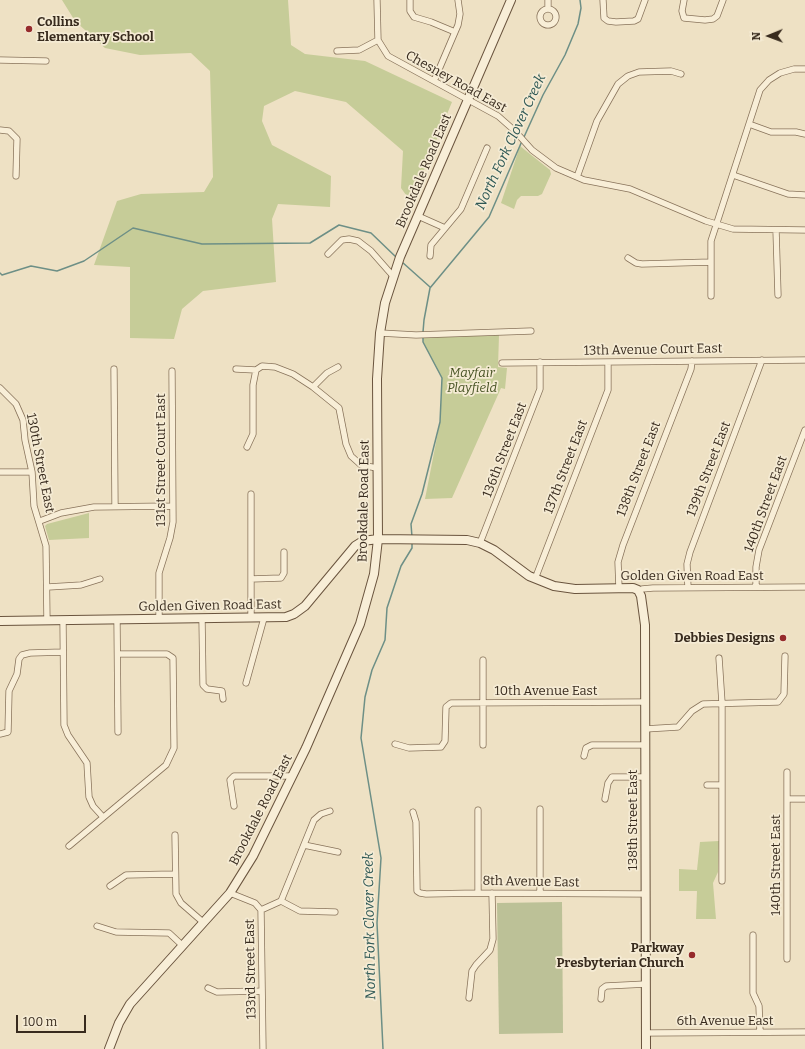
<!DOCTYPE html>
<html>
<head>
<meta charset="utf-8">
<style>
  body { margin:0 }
  #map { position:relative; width:805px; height:1049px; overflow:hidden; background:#eee1c4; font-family:Bitter,serif }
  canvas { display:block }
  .north { position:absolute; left:749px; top:16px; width:40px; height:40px; -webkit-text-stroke:3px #f5ebd4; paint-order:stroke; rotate:269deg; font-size:11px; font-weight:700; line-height:16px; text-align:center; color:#382b1e }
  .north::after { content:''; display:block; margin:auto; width:14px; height:18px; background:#382b1e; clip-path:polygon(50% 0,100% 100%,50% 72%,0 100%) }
  .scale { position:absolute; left:16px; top:1015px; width:70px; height:18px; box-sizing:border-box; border:2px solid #382b1e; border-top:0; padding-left:5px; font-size:12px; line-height:14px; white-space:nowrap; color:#382b1e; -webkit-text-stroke:3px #f5ebd4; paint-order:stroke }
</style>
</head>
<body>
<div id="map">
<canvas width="805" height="1049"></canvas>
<div class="north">N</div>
<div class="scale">100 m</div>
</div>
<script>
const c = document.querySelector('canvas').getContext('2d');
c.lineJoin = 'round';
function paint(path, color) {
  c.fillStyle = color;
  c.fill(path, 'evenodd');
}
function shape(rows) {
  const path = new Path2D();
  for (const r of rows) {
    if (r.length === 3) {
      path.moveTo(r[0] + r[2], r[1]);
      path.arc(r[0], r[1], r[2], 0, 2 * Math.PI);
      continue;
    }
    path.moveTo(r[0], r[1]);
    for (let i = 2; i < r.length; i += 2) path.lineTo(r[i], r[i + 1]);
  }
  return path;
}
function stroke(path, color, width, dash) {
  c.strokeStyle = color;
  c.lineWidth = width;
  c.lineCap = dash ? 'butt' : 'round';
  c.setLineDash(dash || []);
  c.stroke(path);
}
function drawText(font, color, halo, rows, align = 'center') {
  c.font = font + ' Bitter,serif';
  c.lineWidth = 3.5;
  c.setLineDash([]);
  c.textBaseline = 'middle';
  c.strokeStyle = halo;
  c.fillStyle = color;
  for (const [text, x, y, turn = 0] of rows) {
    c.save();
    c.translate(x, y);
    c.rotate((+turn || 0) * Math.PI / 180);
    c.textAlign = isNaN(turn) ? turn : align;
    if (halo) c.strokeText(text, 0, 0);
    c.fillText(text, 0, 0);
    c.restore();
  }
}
paint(shape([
  [62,0,288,0,291,45,305,54,365,61,452,102,411,202,401,188,403,151,346,102,295,91,264,106,262,121,272,145,331,176,330,207,278,204,272,219,276,282,203,291,182,309,174,339,130,338,130,267,94,265,117,201,141,194,204,192,213,177,210,71,191,53,140,55,105,48,75,21],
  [520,146,550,170,551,174,542,194,538,196,521,196,517,200,514,209,501,203],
  [499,335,498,367,507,368,505,389,501,388,452,498,425,499,440,422,442,378,423,342,423,336],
  [89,513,89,538,49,540,45,526,47,524],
  [719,841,718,872,713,883,716,919,696,919,697,891,679,891,679,869,697,870,700,842]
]), '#c6cc98');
paint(shape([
  [562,902,563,1033,499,1034,497,903]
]), '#bcc197');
stroke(shape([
  [524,137,543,95,565,55,578,24,581,8,580,0],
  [402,262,430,287],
  [0,273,2,275,31,266,57,271,84,261,133,228,202,244,310,243,339,225,371,233,397,258],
  [423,332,424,320,430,288,489,217,522,141],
  [412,537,411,524,422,494,440,422,442,378,423,342,423,336],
  [383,1049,377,923,381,858,361,738,365,697,372,670,385,640,387,608,401,566,412,548,412,543]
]), '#6d8f86', 1.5);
const street = shape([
  [377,0,378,40,388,56,498,116,515,131,532,150,556,168,584,180,630,189,706,221,733,229,805,230],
  [410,0,410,11,414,17,431,22,455,32],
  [603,0,604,18,608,21,616,22,634,21,638,19,645,0],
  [684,0,682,11,684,18,705,20,713,19,717,16,723,0],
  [548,17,8],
  [548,9,548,0],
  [337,51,359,50,378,40],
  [0,60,46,61],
  [434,81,458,25,460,14,458,0],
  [749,124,771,132,796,132,805,134],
  [0,130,9,131,17,139,16,176],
  [733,175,788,194,805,195],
  [577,177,597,121,618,84,628,76,639,72,671,71,681,74],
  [418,216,445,228],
  [776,230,778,295],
  [328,254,342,240,349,239,358,241,371,251,393,276],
  [430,256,431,245,461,209,487,148],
  [628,258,636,263,642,264,711,262],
  [711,296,711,241,760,90,769,80,780,73,794,69,805,69],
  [380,333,416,335,531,331],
  [502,363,805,360],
  [114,369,115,506],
  [236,369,256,370,262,366,275,367,293,374,313,387,339,408,346,444,351,456,361,465,377,468],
  [313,387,327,373,338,367],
  [0,388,16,404,23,420,25,440,32,472,34,506,46,546,47,621],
  [247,447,253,434,253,385,256,370],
  [0,472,32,472],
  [40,521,61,513,94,507,172,506],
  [480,543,540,389,540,362],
  [251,579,281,578,284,573,284,552],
  [535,579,608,390,608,362],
  [48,587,81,585,100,579],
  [756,587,756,567,759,550,805,430],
  [619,588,618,562,623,545,691,369,692,361],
  [688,588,687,564,690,552,762,360],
  [639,591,642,589,653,588,805,587],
  [251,618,251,494],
  [159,619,159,573,170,538,173,522,172,371],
  [202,619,203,685,207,689,222,691,223,699],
  [117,620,118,732],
  [63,621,64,725,68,735,87,763,89,797,93,806,103,817],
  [719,658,722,703,722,881],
  [483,660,483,745],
  [246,683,264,618],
  [645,729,678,727,692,711,703,704,778,702,784,694,785,656],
  [0,734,8,732,9,691,17,674,19,659,22,655,30,653,63,652],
  [395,744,409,748,441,747,445,741,446,707,451,703,645,702],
  [584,756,586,748,592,745,645,745],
  [787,772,787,959],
  [707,785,722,785],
  [605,799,608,783,612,777,645,777],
  [787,799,805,799],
  [234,806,230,780,234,776,292,776],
  [478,810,478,893],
  [413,812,416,822,417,891,420,893,426,894,478,893,645,894],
  [175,835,176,894,181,903,204,923],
  [304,845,338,852],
  [69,846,166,765,174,748,173,658,167,654,118,654],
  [110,886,126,875,174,874],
  [230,893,255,903,261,910,263,1049],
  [540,893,540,809],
  [281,901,314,820,321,814,330,811],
  [281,901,300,911,335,912],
  [261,910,281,901],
  [97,926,116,932,169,933,183,946],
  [753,935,753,993,759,1006,760,1032],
  [208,988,217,992,262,991],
  [469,998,472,971,476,965,490,950,493,939,492,893],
  [601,999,602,989,606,986,646,984],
  [646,1033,805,1032]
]);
const secondary = shape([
  [0,621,286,617,294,614,305,606,355,546,363,541,378,539,467,540,480,543,494,550,529,576,554,586,575,589,633,588,638,590,641,596,645,625,646,1049],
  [109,1049,119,1023,130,1004,230,893,253,856,306,748,360,624,374,574,378,539,377,379,380,333,385,303,400,257,511,0]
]);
stroke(street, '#88735b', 7);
stroke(secondary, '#6a543e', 10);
stroke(street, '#f8eed7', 5.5);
stroke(secondary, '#f8eed7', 8);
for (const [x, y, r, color] of [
  [29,29,4,"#962b2c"],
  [783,638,4,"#962b2c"],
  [692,955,4,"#962b2c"]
]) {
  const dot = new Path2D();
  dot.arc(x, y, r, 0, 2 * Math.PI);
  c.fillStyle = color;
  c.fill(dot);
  stroke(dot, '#f5ebd4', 1.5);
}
drawText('bold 13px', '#382b1e', '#f5ebd4', [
  ["Collins",37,22,"left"],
  ["Elementary School",37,37,"left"],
  ["Debbies Designs",775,638],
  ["Parkway",684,948],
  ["Presbyterian Church",684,963]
], 'right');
drawText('13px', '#382b1e', '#f5ebd4', [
  ["Chesney Road East",456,82,29],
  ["Brookdale Road East",424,171,-67],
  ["13th Avenue Court East",653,350,-1],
  ["136th Street East",505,450,-69],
  ["131st Street Court East",161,460,-90],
  ["130th Street East",40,463,79],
  ["137th Street East",566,467,-69],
  ["138th Street East",639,469,-69],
  ["139th Street East",709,469,-69],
  ["Brookdale Road East",364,501,-89],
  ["140th Street East",766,504,-70],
  ["Golden Given Road East",692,576],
  ["Golden Given Road East",210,606,-1],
  ["10th Avenue East",546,691],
  ["Brookdale Road East",261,810,-63],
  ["138th Street East",633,820,-90],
  ["140th Street East",776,865,-90],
  ["8th Avenue East",531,882,1],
  ["133rd Street East",251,969,-91],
  ["6th Avenue East",725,1021]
]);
drawText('italic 13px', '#485425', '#f5ebd4', [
  ["Mayfair",472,373],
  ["Playfield",472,388]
]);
drawText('italic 14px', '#2e5855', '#f5ebd4', [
  ["North Fork Clover Creek",511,142,-65],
  ["North Fork Clover Creek",370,926,-91]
]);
</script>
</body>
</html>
